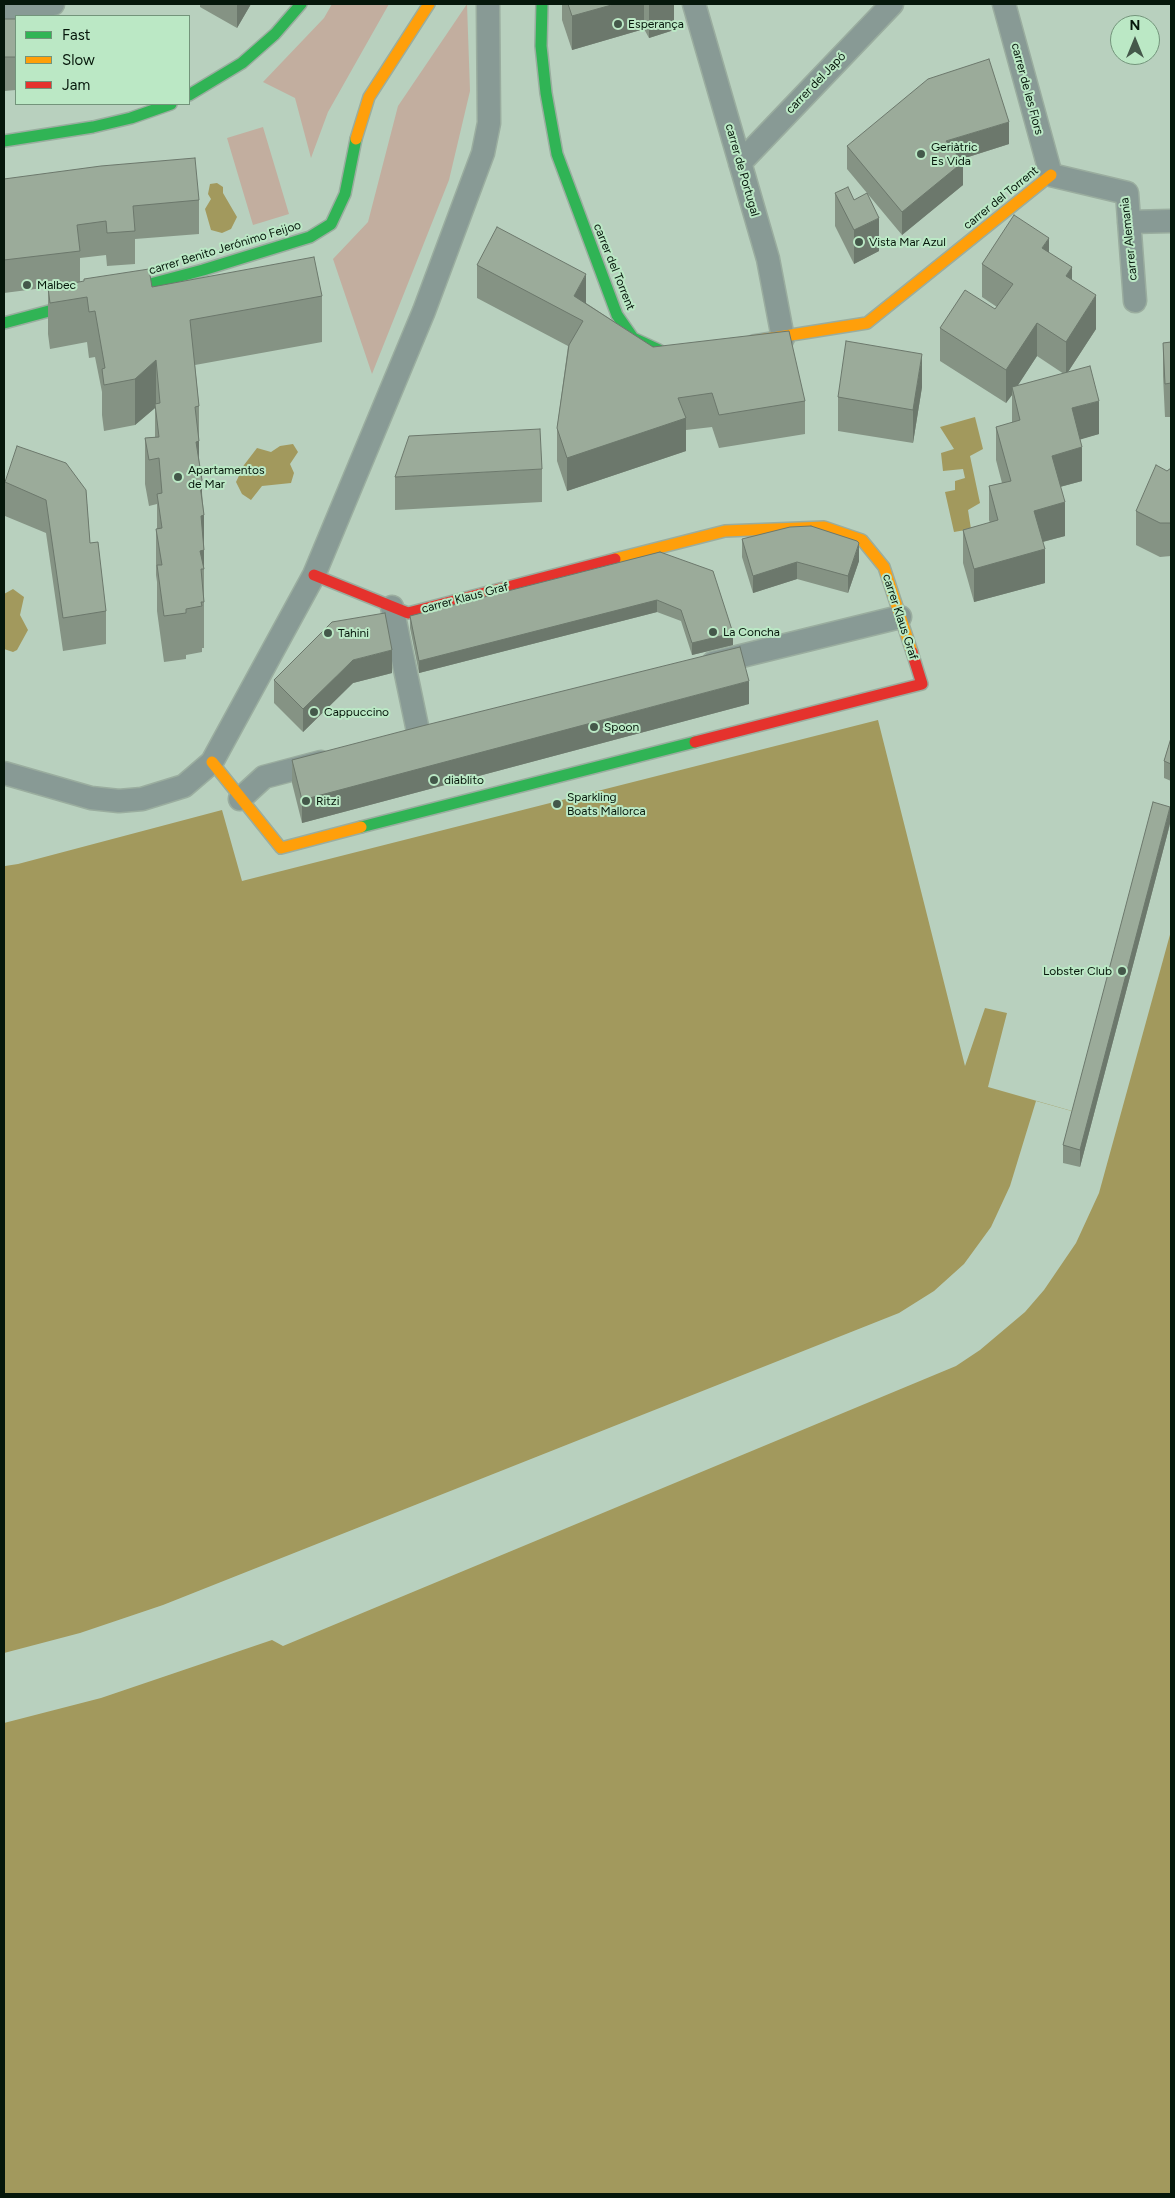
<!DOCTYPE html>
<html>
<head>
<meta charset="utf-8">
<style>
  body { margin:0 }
  #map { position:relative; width:1175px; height:2198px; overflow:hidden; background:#b8d0be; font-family:Figtree,sans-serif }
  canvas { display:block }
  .frame { position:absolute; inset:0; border:5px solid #06170b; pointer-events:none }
  .legend { position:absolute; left:15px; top:15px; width:175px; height:90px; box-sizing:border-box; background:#bbe8c5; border:1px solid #73947b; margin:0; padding:6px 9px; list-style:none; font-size:15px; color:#06170b }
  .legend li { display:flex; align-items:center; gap:10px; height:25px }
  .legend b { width:25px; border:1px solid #73947b }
  .north { position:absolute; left:1110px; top:15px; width:50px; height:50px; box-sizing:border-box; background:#bbe8c5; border:1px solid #73947b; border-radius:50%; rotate:0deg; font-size:14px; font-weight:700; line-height:20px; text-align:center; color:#06170b }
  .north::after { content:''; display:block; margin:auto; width:18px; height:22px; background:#44584a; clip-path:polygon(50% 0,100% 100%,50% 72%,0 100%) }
</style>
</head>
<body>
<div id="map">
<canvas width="1175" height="2198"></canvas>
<div class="frame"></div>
<ul class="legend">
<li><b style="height:6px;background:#30b455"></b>Fast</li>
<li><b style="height:6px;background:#ff9f0a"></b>Slow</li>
<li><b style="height:6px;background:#e5322d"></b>Jam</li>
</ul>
<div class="north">N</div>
</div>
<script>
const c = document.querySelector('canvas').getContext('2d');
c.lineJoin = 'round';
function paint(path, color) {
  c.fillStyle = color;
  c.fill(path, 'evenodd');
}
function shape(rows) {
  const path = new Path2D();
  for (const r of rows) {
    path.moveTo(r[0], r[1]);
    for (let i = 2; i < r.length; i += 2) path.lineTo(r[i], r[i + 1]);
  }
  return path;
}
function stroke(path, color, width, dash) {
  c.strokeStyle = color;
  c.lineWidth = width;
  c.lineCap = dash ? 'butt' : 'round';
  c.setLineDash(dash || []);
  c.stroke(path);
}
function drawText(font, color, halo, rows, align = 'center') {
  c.font = font + ' Figtree,sans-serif';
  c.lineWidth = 4;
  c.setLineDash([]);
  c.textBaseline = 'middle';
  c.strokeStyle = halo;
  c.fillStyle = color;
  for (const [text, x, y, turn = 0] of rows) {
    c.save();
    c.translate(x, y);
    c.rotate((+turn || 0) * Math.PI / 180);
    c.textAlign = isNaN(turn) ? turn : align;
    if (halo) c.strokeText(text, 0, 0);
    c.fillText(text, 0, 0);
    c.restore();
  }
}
paint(shape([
  [332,4,389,4,328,112,311,158,295,98,263,82,324,18],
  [467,4,470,91,449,180,372,374,333,259,368,222,398,106],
  [263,127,289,214,253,225,227,138]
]), '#c2ae9f');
paint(shape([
  [217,183,223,187,223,193,237,217,231,229,222,233,211,230,205,209,211,199,208,194,210,184],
  [975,417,983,449,970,456,980,503,968,510,971,529,954,532,945,492,955,490,955,481,965,478,963,469,943,471,941,453,954,449,940,427],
  [293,444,298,452,290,464,294,473,291,483,262,486,251,500,242,494,236,482,244,465,257,448,271,452,280,446],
  [13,589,24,597,20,615,28,630,17,650,13,652,4,649,4,594],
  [878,720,965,1066,985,1008,1007,1013,988,1087,1093,1117,1171,839,1171,2194,4,2194,4,860,5,866,18,864,222,810,242,881]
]), '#a2995d');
paint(shape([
  [1162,837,1171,839,1171,931,1099,1193,1076,1243,1044,1290,1025,1312,980,1350,956,1366,283,1646,272,1640,101,1698,4,1723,4,1653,80,1633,163,1605,899,1313,934,1291,964,1264,991,1227,1010,1186,1036,1101,1093,1117]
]), '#b8d0be');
const street = shape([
  [694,4,768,259,783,338],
  [1004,4,1051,175,1127,193,1135,301],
  [4,12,53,4],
  [740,163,892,4],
  [1129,222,1171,221],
  [392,607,419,736],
  [713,663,900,617],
  [4,773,91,798,119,801,142,799,184,786,212,762,314,575,424,311,483,153,489,123,488,4],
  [240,799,264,777,321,762]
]);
const fast = shape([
  [542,4,541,46,546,93,557,154,617,315,633,338,659,350],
  [189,95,242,63,275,34,301,4],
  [4,141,93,127,131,118,171,104],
  [4,323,203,270,310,237,331,224,345,194,356,139],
  [361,827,695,742]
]);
const slow = shape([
  [356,139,369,97,429,4],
  [753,341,867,323,1051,175],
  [615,559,725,531,824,527,862,540,884,567,912,652],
  [212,762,281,848,361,827]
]);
const jam = shape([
  [314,575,408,613,615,559],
  [695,742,922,684,912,652]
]);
stroke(street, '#9aad9f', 25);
stroke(fast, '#9aad9f', 14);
stroke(slow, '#9aad9f', 14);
stroke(jam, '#9aad9f', 14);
stroke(street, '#889a95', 22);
stroke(fast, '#30b455', 11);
stroke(slow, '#ff9f0a', 11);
stroke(jam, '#e5322d', 11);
paint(shape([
  [200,4,251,4,237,28,200,7],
  [562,4,674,4,674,30,649,38,644,29,572,50,562,20],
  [4,19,16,19,16,90,4,91],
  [1009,144,962,159,963,185,902,235,847,169,847,146],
  [4,179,199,200,199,234,135,239,135,264,107,266,106,255,80,258,80,282,322,296,322,342,195,365,199,406,199,459,204,515,204,648,202,648,202,652,186,655,186,659,164,662,157,611,157,582,156,575,156,529,157,529,157,504,149,506,145,484,145,438,155,437,155,408,135,425,104,431,102,415,102,392,95,357,89,358,87,342,50,349,48,334,48,288,51,287,4,293],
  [835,193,879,251,854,264,835,226],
  [1049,253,1072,280,1096,329,1068,372,1099,434,1080,439,1082,481,1060,487,1065,536,1043,542,1045,583,974,602,963,563,963,530,990,523,989,520,989,486,1002,483,996,460,996,427,1012,423,1012,395,1006,403,940,361,940,328,995,309,997,307,982,297,982,264],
  [1037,356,1064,374,1017,386],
  [477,265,586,303,653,347,805,401,805,434,719,448,712,427,686,430,686,451,567,491,557,461,557,428,568,346,477,298],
  [1171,342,1171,417,1165,417,1163,376,1163,343],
  [922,387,913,443,838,431,838,397],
  [1171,468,1171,556,1160,557,1136,545,1136,511,1167,471],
  [542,469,542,502,395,510,395,477],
  [5,482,86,490,90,543,106,611,106,644,63,651,46,533,5,516],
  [742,539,859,561,848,593,797,579,753,593,742,557],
  [660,552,733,645,692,655,681,621,657,612,419,673,410,628,410,616],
  [392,673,353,683,303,732,274,703,274,680],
  [749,704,302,823,292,783,292,760],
  [1171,738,1171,781,1164,778,1164,761],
  [1170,824,1080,1167,1063,1163,1063,1145]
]), '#859384');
paint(shape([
  [237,4,251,4,237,28],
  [615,4,644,4,644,29,572,50,572,16],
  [652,4,674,4,674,30,649,38,649,5],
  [1009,122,1009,144,946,164,946,141],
  [963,162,963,185,902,235,902,212],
  [879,218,879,251,854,264,854,230],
  [1049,238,1049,271,1042,248],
  [1072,267,1072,301,1066,276],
  [586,274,586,308,574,296],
  [1096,295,1096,329,1066,375,1066,342],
  [1037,323,1037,356,1013,393,1012,387,1012,395,1006,403,1006,370],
  [922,354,922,387,913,443,913,410],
  [156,360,156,406,155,404,155,408,135,425,135,379],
  [1099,401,1099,434,1072,442,1072,408],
  [686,418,686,451,567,491,567,458],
  [199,441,199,487,196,442],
  [1082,447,1082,481,1052,489,1052,456],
  [202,480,202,516,204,515,204,569,201,569,200,597,200,485],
  [1065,502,1065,536,1034,544,1034,511],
  [859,543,859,561,848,593,848,576],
  [1045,549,1045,583,974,602,974,569],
  [797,562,797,579,753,593,753,576],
  [657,600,657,612,419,673,419,661],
  [733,633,733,645,692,655,692,643],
  [392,650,392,673,353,683,303,732,303,709,353,660],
  [749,681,749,704,302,823,302,800],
  [1170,807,1170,824,1080,1167,1080,1150]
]), '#6c786c');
const building = shape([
  [568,4,615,4,572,16,568,4],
  [4,19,16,19,16,57,4,57,4,19],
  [989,59,1009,122,946,141,963,162,902,212,847,146,928,79,989,59],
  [195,158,199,200,133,206,135,231,107,233,106,221,77,225,80,251,4,260,4,179,101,166,195,158],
  [848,187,854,200,867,193,879,218,854,230,835,193,848,187],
  [1014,215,1049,238,1042,248,1072,267,1066,276,1096,295,1066,342,1037,323,1006,370,940,328,965,290,995,309,1013,284,982,264,1014,215],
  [497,227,586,274,574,296,653,347,789,331,805,401,719,415,712,393,678,398,686,418,567,458,557,428,569,345,583,321,477,265,497,227],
  [314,257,322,296,190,320,199,406,195,407,199,441,196,442,202,480,200,485,204,515,201,516,204,550,200,551,204,569,201,569,204,602,201,602,202,606,186,609,186,613,164,616,157,565,162,565,156,529,162,528,157,494,162,493,159,458,149,460,145,438,159,437,155,404,160,403,156,360,135,379,104,385,102,369,105,368,95,311,89,312,87,297,50,303,48,288,84,281,84,279,149,269,152,287,314,257],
  [846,341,922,354,913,410,838,397,846,341],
  [1171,342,1171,383,1165,384,1163,343,1171,342],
  [1090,366,1099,401,1072,408,1082,447,1052,456,1065,502,1034,511,1045,549,974,569,963,530,998,520,989,486,1011,481,996,427,1020,420,1012,387,1090,366],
  [540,429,542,469,395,477,409,436,540,429],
  [17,446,66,463,86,490,90,543,98,542,106,611,63,618,46,500,5,482,17,446],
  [1156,465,1167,471,1171,468,1171,523,1160,523,1136,511,1156,465],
  [811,526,857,541,859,543,848,576,797,562,753,576,742,539,790,527,811,526],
  [660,552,713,571,733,633,692,643,681,610,657,600,419,661,410,616,660,552],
  [385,613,392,650,353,660,303,709,274,680,332,622,385,613],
  [740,647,749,681,302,800,292,760,422,726,740,647],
  [1171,738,1171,764,1164,761,1171,738],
  [1153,802,1170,807,1080,1150,1063,1145,1153,802]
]);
paint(building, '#9bab9a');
stroke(building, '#6c786c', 1);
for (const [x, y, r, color] of [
  [618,24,5,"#44584a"],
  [921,154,5,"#44584a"],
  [859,242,5,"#44584a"],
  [27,285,5,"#44584a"],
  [178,477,5,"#44584a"],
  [713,632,5,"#44584a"],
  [328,633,5,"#44584a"],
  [314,712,5,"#44584a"],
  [594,727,5,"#44584a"],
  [434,780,5,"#44584a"],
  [306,801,5,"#44584a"],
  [557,804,5,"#44584a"],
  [1122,971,5,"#44584a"]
]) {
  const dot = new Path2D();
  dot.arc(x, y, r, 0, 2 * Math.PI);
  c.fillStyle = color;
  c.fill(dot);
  stroke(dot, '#bbe8c5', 2);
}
drawText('12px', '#06170b', '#bbe8c5', [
  ["Esperança",628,24],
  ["Geriàtric",931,147],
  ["Es Vida",931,161],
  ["Vista Mar Azul",869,242],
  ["Malbec",37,285],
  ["Apartamentos",188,470],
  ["de Mar",188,484],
  ["La Concha",723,632],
  ["Tahini",338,633],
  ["Cappuccino",324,712],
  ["Spoon",604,727],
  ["diablito",444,780],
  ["Sparkling",567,797],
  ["Boats Mallorca",567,811],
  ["Ritzi",316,801],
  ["Lobster Club",1112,971,"right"]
], 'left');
drawText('12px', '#06170b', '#bbe8c5', [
  ["carrer del Japó",816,83,-46],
  ["carrer de les Flors",1027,89,75],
  ["carrer de Portugal",742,170,74],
  ["carrer del Torrent",1001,198,-39],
  ["carrer Alemania",1129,239,-96],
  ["carrer Benito Jerónimo Feijoo",225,248,-17],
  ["carrer del Torrent",614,267,68],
  ["carrer Klaus Graf",465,598,-15],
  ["carrer Klaus Graf",900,617,72]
]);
</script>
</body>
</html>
